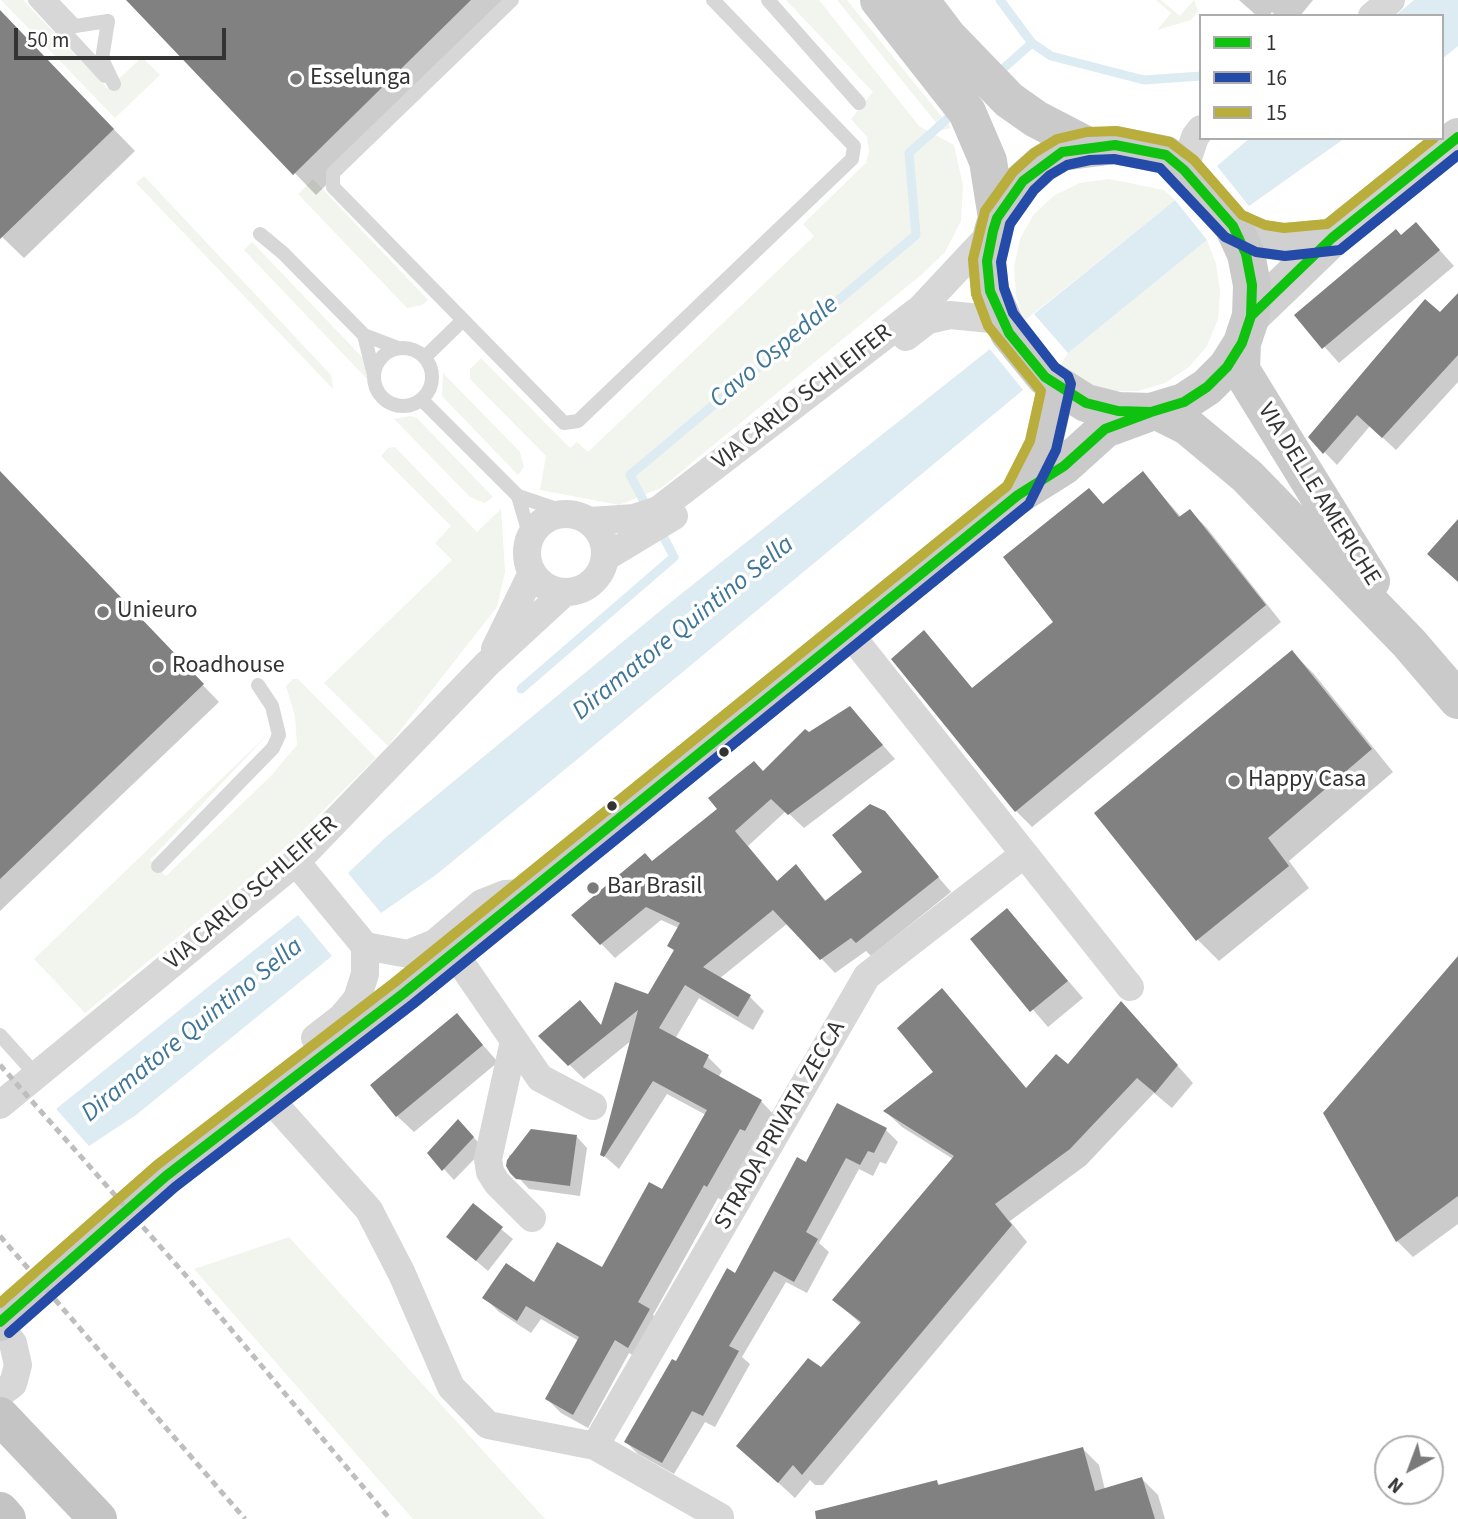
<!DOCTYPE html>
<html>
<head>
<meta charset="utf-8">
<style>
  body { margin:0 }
  #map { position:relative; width:1458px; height:1519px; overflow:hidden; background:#fff; font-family:"Source Sans 3",sans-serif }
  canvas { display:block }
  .legend { position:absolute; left:1199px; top:14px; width:245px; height:126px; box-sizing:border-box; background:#fff; border:2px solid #adadad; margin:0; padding:9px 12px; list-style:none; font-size:21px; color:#333 }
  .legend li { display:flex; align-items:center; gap:14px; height:35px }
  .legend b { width:35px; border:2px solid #adadad }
  .north { position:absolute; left:1374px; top:1435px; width:70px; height:70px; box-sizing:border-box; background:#fff; border:2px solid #adadad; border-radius:50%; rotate:221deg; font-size:19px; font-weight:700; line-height:28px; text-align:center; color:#333 }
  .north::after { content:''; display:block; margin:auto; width:24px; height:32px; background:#7a7a7a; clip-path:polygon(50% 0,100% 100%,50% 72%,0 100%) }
  .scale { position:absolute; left:14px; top:28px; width:212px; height:32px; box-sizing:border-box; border:4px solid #333; border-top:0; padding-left:9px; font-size:21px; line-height:24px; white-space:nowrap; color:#333; -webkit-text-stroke:5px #fff; paint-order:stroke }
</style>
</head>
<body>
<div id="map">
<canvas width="1458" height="1519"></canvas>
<ul class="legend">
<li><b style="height:9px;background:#0fc20f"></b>1</li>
<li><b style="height:9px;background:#254ba8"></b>16</li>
<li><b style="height:9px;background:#b9ae3b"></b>15</li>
</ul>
<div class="north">N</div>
<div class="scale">50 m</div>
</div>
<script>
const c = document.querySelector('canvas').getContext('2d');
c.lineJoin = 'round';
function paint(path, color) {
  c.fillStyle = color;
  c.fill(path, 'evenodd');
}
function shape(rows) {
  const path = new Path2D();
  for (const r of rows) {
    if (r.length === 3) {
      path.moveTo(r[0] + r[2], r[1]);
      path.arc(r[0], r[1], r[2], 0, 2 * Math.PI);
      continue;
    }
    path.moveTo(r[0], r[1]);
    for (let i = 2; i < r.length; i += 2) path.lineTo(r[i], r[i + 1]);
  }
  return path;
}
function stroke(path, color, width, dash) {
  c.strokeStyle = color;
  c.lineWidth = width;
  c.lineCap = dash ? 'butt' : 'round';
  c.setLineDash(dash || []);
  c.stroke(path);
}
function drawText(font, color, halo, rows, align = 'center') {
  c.font = font + ' "Source Sans 3",sans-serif';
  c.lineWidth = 7;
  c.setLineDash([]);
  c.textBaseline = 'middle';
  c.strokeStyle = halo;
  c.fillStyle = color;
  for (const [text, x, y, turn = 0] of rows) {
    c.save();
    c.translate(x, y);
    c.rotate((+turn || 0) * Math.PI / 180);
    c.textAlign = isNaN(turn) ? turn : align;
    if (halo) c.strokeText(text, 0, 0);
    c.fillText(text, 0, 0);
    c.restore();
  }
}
paint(shape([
  [1,0,23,0,108,89,142,57,160,75,115,118],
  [786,0,819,0,919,126,954,145,963,186,961,221,945,252,921,275,661,488,619,505,540,490,546,456,470,379,470,369,481,358,570,448,577,442,588,452,814,236,803,224,866,163,869,151,867,137,851,119,873,92],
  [837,0,847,0,951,128,942,130],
  [1156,0,1161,0,1180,16,1194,0,1198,11,1191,20,1157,30,1171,13],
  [144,176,331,375,333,389,136,183],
  [313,179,428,300,422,305,407,308,298,194],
  [1109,179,1164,190,1175,200,1024,321,1016,296,1014,267,1020,239,1034,214,1055,195,1080,183],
  [1207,240,1216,264,1220,291,1218,319,1207,346,1189,367,1165,383,1138,391,1109,391,1082,382,1060,366,1068,353],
  [252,242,362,357,367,364,367,379,244,250],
  [443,373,520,452,524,467,518,475,442,396],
  [410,416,417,418,493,497,485,503,470,497,394,419],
  [395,447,477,532,501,509,505,572,497,607,388,746,324,683,452,560,435,543,451,526,381,456,388,448],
  [293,679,298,679,376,758,277,856,85,1013,34,959,268,734,150,860,166,876,270,777,297,745,295,716,286,686],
  [289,1237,545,1519,413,1519,194,1269]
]), '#f1f5ed');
paint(shape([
  [1414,0,1458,0,1458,46,1442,59,1442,16,1395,16],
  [1250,138,1345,138,1249,206,1217,166],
  [1175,200,1207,240,1068,353,1034,314],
  [990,349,1023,390,574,762,437,874,381,913,348,873,385,838,671,602],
  [298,915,332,956,136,1115,89,1146,56,1109]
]), '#ddebf3');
paint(shape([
  [992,347,1025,388,1026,391,990,349],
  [296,912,301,913,335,954,335,958],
  [53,1107,56,1109,91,1149,86,1149,53,1111]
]), '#fff');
paint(shape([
  [128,0,515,0,316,195],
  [1239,0,1313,0,1300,16,1276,16,1272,12,1269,16,1257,16],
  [0,12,135,151,24,258,0,235],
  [1416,224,1454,266,1339,363,1297,316],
  [1458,295,1458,382,1396,450,1370,426,1337,465,1310,437],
  [0,473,219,702,0,911],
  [1143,473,1181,517,1190,511,1207,528,1281,622,1032,827,1016,811,924,633,973,689,1056,622,1104,506],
  [1292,652,1314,674,1393,772,1289,861,1309,888,1219,961,1198,940],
  [850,708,895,759,804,828,786,811,748,846,778,882,796,866,827,902,864,872,884,813,951,892,871,956,866,951,835,973,788,923,719,979,750,997,764,1011,753,1030,699,998,675,1039,708,1057,722,1071,718,1078,761,1101,775,1116,760,1144,755,1141,722,1200,718,1198,653,1315,663,1325,643,1361,629,1353,588,1428,561,1413,547,1399,579,1341,541,1319,531,1333,499,1312,485,1298,603,1270,663,1192,706,1115,667,1094,619,1169,602,1154,632,1040,584,1079,540,1036,580,1003,602,1026,649,996,675,951,669,945,679,928,661,920,615,958,573,915,652,863,809,734],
  [1007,910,1083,998,1048,1027,972,939],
  [1458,959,1458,1224,1413,1257,1397,1241,1325,1113],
  [942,991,1027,1089,1068,1066,1122,1003,1193,1083,1172,1108,1154,1093,1086,1165,1010,1221,1027,1242,823,1485,815,1485,810,1480,795,1498,738,1446,821,1369,861,1324,834,1300,953,1159,902,1127,886,1112,935,1072],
  [457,1016,498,1062,414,1132,397,1116],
  [886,1130,898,1142,886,1164,880,1162,873,1176,859,1169,819,1243,829,1252,807,1293,786,1282,742,1357,750,1364,715,1427,705,1422,674,1474,638,1454,626,1442,807,1164],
  [469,1132,484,1149,454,1180,429,1153],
  [577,1137,587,1148,580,1196,529,1189,508,1166,509,1155],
  [473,1206,513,1239,488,1271,448,1237],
  [1083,1449,1099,1465,1105,1490,1142,1479,1158,1495,1165,1519,836,1519,936,1481,941,1486]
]), '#0003');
stroke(shape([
  [1000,0,1032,43,1051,56,1144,80,1201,76],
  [997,74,1032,43],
  [648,509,630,475,916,235,909,153,956,111],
  [521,689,674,557,660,530]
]), '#ddebf3', 9);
paint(shape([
  [126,0,471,0,293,175],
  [0,10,114,129,0,239],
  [1416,222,1440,250,1322,349,1294,315,1396,229,1401,235],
  [1458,293,1458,355,1382,438,1357,415,1323,454,1308,437,1425,299,1440,312],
  [0,471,204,684,0,879],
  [1143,471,1179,517,1190,509,1266,605,1015,812,891,659,924,630,972,688,1053,622,1003,557,1089,488,1103,504],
  [1458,519,1458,582,1427,554],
  [1292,650,1372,749,1268,838,1289,866,1196,941,1094,813],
  [850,706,883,745,788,815,771,799,735,831,777,881,796,864,825,901,862,872,832,835,870,804,885,811,939,877,856,943,851,938,820,960,773,910,703,967,751,995,738,1017,685,985,659,1028,709,1055,703,1067,762,1100,745,1131,740,1129,707,1187,704,1185,638,1302,650,1309,628,1348,615,1340,573,1415,545,1399,579,1337,526,1306,517,1321,482,1298,506,1263,534,1282,557,1242,602,1267,649,1182,662,1189,707,1110,653,1081,604,1157,600,1155,638,1010,568,1066,538,1036,580,1000,601,1025,615,982,648,994,674,950,667,946,680,923,646,907,600,945,571,915,645,853,652,861,717,809,708,798,754,761,763,771,805,729,809,732],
  [1007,908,1068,981,1030,1012,970,939],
  [1458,956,1458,1196,1396,1242,1323,1113],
  [942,988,1026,1088,1056,1054,1068,1064,1121,1001,1178,1065,1155,1093,1137,1078,1070,1149,995,1204,1012,1225,802,1475,793,1465,778,1483,736,1446,808,1358,821,1367,861,1322,832,1300,954,1156,883,1111,933,1072,897,1028],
  [457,1013,483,1045,396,1117,370,1085],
  [837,1103,887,1128,874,1153,868,1151,860,1165,846,1158,806,1232,818,1239,794,1282,774,1271,729,1346,739,1351,703,1416,692,1411,662,1463,624,1442,672,1359,676,1361,727,1268,735,1273,797,1157,806,1162],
  [458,1119,474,1137,442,1171,427,1153],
  [531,1129,577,1135,570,1186,516,1179,510,1173,506,1166,507,1160],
  [473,1203,503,1227,476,1261,446,1237],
  [1083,1447,1095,1491,1142,1477,1155,1519,816,1519,815,1511,937,1480,938,1485]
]), '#818181');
stroke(shape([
  [35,0,105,76],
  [50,0,75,26,108,21,102,59,114,84],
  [512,0,333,173,333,187,564,423,578,421,852,159,854,146,713,0],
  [768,0,859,103],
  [260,234,283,253,364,335],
  [403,377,29],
  [425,357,463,320],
  [374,375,364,335,398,348],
  [422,400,518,496],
  [530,537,518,496,571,514],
  [158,866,273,748,279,735,272,706,258,685],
  [0,1035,37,1076]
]), '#d7d7d7', 14);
stroke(shape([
  [1372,16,1391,0],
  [1184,170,1195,137,1201,129],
  [906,337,928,320,950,315,1001,320],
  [566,553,39],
  [590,521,634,518,658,510,921,308,993,231],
  [606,557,674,516],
  [849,633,1130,987],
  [495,649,532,573],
  [296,862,365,946],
  [454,953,540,1078,593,1106],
  [315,1038,342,1017,357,999,365,974,365,946,408,954,435,943,482,903,505,894,523,893],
  [514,1041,488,1159,490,1172,497,1183,532,1218],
  [269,1098,369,1210,402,1274,451,1387,488,1425,595,1446,720,1517],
  [0,1105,296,862,487,664,564,593],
  [0,1327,13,1343,18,1365,13,1384,0,1394],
  [595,1446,867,976,1023,855]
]), '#d7d7d7', 28);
stroke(shape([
  [1233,226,1261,239,1284,242,1332,238],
  [1251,316,1332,238,1458,137]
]), '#d0d0d0', 38);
stroke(shape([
  [879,0,967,112,988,161,997,218],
  [920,0,948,37,1009,100,1036,119,1088,146],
  [1115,145,1166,155,1184,170,1233,226,1246,254,1252,285,1251,316,1242,343,1227,367,1207,387,1184,402,1151,412,1118,411,1086,403,1045,377,1009,333,990,291,987,261,993,231,997,218,1023,181,1042,164,1062,152,1115,145],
  [1242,343,1241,370,1371,581],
  [1157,411,1187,426,1247,476,1409,643,1458,700],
  [1019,495,1043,446,1057,385],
  [0,1322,166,1176,404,993,1018,495,1064,466,1105,429,1151,412]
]), '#cacaca', 38);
stroke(shape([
  [0,1416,98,1519],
  [0,1511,7,1519]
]), '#c4c4c4', 38);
stroke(shape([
  [0,1065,188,1278,390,1519],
  [0,1236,245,1519]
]), '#bebebe', 5, [7, 5]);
stroke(shape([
  [1115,145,1166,155,1184,170,1233,226,1246,254,1252,285,1251,316,1242,343,1227,367,1207,387,1184,402,1151,412,1118,411,1086,403,1045,377,1009,333,990,291,987,261,993,231,997,218,1023,181,1062,152,1115,145],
  [1251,316,1332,238,1458,137],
  [0,1322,166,1176,404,993,1018,495,1064,466,1105,429,1151,412]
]), '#0fc20f', 10);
stroke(shape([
  [9,1333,175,1187,413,1004,1029,504,1056,450,1071,384,1068,376,1055,367,1013,313,1004,288,1001,262,1010,224,1034,190,1050,175,1067,165,1090,160,1114,159,1160,168,1225,237,1256,252,1285,256,1340,250,1458,155]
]), '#254ba8', 10);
stroke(shape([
  [0,1303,157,1165,395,982,1007,486,1030,441,1041,391,988,326,976,294,973,259,985,211,1013,172,1034,153,1057,139,1087,132,1116,131,1170,142,1194,160,1242,215,1265,225,1284,228,1327,224,1434,138]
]), '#b9ae3b', 10);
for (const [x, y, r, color] of [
  [296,79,7,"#7a7a7a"],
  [103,612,7,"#7a7a7a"],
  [158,667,7,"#7a7a7a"],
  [724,752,6,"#333"],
  [1234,781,7,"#7a7a7a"],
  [612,806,6,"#333"],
  [593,888,7,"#7a7a7a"]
]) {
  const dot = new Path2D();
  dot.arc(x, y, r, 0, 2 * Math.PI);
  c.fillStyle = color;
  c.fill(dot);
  stroke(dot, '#fff', 2.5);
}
drawText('24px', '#333', '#fff', [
  ["Esselunga",310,79],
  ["Unieuro",117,612],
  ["Roadhouse",172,667],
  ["Happy Casa",1248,781],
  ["Bar Brasil",607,888]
], 'left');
drawText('24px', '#333', '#fff', [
  ["VIA CARLO SCHLEIFER",803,398,-38],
  ["VIA DELLE AMERICHE",1318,495,58],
  ["VIA CARLO SCHLEIFER",252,894,-41],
  ["STRADA PRIVATA ZECCA",781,1126,-60]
]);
drawText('italic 26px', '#3f7597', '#fff', [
  ["Cavo Ospedale",775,353,-40],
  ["Diramatore Quintino Sella",684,629,-39],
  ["Diramatore Quintino Sella",193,1031,-39]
]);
</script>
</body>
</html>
